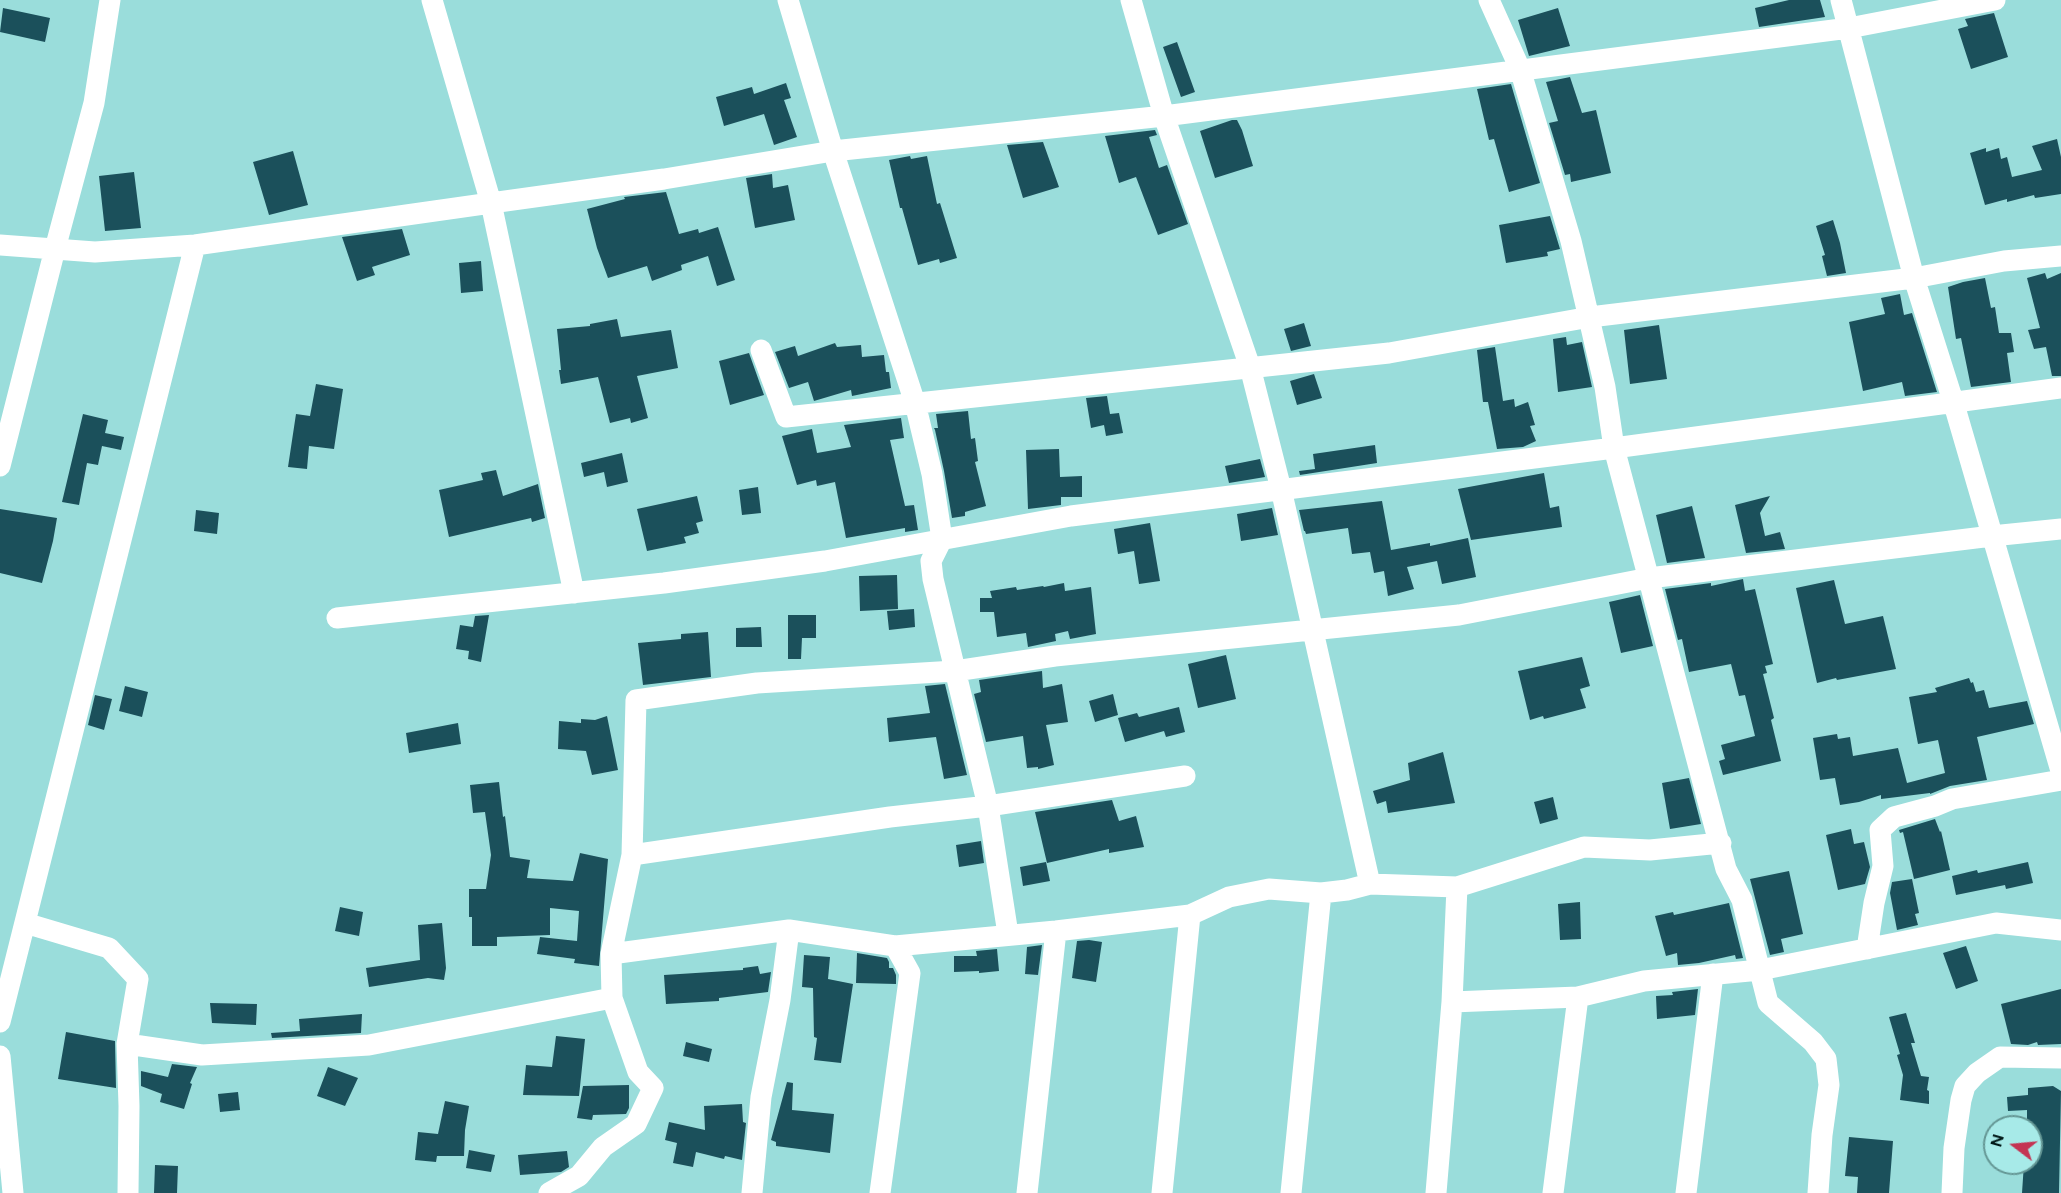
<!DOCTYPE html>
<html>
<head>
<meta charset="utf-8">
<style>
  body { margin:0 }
  #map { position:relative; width:2061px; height:1193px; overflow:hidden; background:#9adddb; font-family:Figtree,sans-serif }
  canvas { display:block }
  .north { position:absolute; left:1983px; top:1115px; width:60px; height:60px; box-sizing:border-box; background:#a7eae8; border:2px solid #649694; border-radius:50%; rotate:286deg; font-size:16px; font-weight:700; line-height:24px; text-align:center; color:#001817 }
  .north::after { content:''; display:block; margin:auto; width:21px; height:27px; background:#c43453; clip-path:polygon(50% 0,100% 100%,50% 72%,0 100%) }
</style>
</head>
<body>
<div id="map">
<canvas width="2061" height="1193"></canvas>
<div class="north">N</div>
</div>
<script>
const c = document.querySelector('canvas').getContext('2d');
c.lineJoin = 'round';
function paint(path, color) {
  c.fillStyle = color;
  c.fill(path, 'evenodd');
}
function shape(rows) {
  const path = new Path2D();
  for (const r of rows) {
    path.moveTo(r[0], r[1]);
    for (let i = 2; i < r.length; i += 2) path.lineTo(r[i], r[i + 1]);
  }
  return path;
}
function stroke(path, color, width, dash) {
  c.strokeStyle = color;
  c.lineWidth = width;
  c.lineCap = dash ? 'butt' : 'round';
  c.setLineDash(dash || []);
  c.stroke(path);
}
paint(shape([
  [1789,0,1820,0,1825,17,1759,27,1755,8],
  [3,8,50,18,45,42,0,32],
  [1558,8,1570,46,1529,56,1518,20],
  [1994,13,2008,57,1971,69,1958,29,1968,26,1965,19],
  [1177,42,1195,92,1181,97,1163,47],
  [1570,77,1582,113,1596,110,1611,173,1571,182,1570,174,1565,175,1549,123,1558,121,1546,82],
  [786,83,791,98,784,100,797,137,774,145,764,114,724,126,716,97,752,87,754,94],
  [1511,84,1540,183,1509,192,1494,139,1489,140,1477,89],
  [1232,120,1237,120,1242,130,1253,166,1215,178,1200,131],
  [1155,130,1157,135,1149,137,1159,168,1167,165,1188,224,1158,235,1136,177,1119,183,1105,136],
  [2057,139,2061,157,2061,194,2035,198,2034,195,2007,202,2007,199,1985,205,1970,153,1986,148,1986,152,1999,148,2001,159,2007,157,2012,177,2042,170,2032,146],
  [1043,142,1059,187,1023,198,1007,145],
  [293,151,308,205,269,215,253,162],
  [910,156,911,159,927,156,937,204,940,203,957,258,940,263,939,259,918,265,902,208,900,208,889,160],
  [134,172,141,228,105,231,99,176],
  [772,174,773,188,788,185,795,220,755,228,746,178],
  [666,192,679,234,698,229,699,233,718,227,735,280,717,286,708,256,681,265,682,270,652,281,647,266,608,278,597,248,587,209,625,199,624,197],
  [1550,216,1560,249,1547,252,1548,256,1506,263,1499,225],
  [1833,220,1840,243,1846,273,1827,276,1822,256,1825,255,1816,226],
  [402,229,410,255,372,267,375,275,357,281,342,237],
  [481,261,483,291,461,293,459,263],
  [2045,273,2047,279,2061,273,2061,376,2052,376,2046,347,2034,349,2028,330,2040,328,2027,278],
  [1985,278,1991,308,1995,307,1999,333,2011,333,2014,352,2007,353,2011,382,1971,387,1961,338,1956,339,1948,287,1963,282],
  [1900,294,1904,315,1912,313,1937,392,1905,396,1902,382,1863,391,1849,322,1885,314,1881,298],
  [617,319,621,337,671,330,678,368,637,376,648,418,631,423,630,418,610,423,598,377,561,384,559,370,561,370,557,329,590,326,590,324],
  [1304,323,1311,346,1291,351,1284,329],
  [1659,325,1667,379,1630,384,1624,330],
  [1566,337,1567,345,1582,342,1592,387,1558,392,1553,339],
  [835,343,837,347,861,345,862,357,884,355,886,372,889,372,891,388,852,396,851,390,814,401,808,382,789,388,775,352,795,346,798,356],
  [1495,347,1503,401,1514,399,1515,407,1528,402,1535,425,1530,426,1536,441,1523,447,1497,449,1488,402,1483,402,1477,350],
  [749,353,764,395,730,405,719,361],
  [1314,374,1322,398,1297,405,1290,381],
  [316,384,343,389,334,449,309,446,307,469,288,467,296,414,310,416],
  [1107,396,1110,414,1119,413,1123,433,1106,436,1104,425,1091,428,1086,398],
  [968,411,971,439,975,438,978,461,975,462,986,506,965,512,965,516,952,518,944,471,935,430,934,428,938,428,936,414],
  [83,414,108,420,105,433,124,437,121,450,102,446,98,465,87,463,79,505,62,502],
  [901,418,904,438,890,440,905,506,914,505,918,530,905,532,905,528,846,538,835,482,817,486,816,480,797,485,782,436,812,429,817,453,851,447,844,425],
  [1375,445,1377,463,1300,475,1299,471,1315,469,1313,454],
  [1059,449,1060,477,1082,476,1082,497,1061,497,1061,505,1028,509,1026,450],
  [622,453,628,482,607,487,604,472,584,477,581,463],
  [1260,459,1265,477,1229,483,1225,466],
  [496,470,503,496,538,484,545,518,532,522,531,518,449,537,439,490,483,480,481,473],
  [1544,473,1550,508,1559,506,1562,527,1471,540,1458,489],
  [758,487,761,513,742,515,739,490],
  [697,496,703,521,696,523,699,533,684,537,686,543,647,551,637,509],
  [1770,496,1760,513,1765,536,1780,532,1785,549,1746,553,1735,505],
  [1382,501,1391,550,1430,543,1430,546,1468,538,1476,577,1442,584,1437,561,1407,567,1414,589,1388,596,1384,571,1374,573,1370,552,1352,554,1348,528,1306,534,1305,531,1304,531,1299,510],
  [1692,506,1705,558,1667,563,1656,515],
  [1272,508,1278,535,1241,541,1237,514],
  [0,509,57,518,53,541,42,583,0,573],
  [196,510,219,513,217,534,194,531],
  [1150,523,1160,581,1139,584,1134,551,1118,554,1114,529],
  [897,575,898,609,860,611,859,576],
  [1743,579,1745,591,1755,589,1773,664,1765,666,1767,673,1763,674,1774,718,1771,720,1781,761,1723,775,1719,761,1725,759,1721,745,1755,736,1745,695,1739,696,1731,664,1689,672,1682,639,1678,640,1665,589,1711,583,1711,586],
  [1834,580,1845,624,1883,616,1896,669,1837,680,1836,678,1817,683,1796,588],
  [1064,583,1065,591,1091,587,1096,634,1070,639,1068,631,1055,634,1056,641,1028,647,1026,633,997,637,994,612,980,612,980,598,992,598,990,591,1016,587,1017,590,1043,586,1044,587],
  [1640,595,1653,646,1621,653,1609,602],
  [914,609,915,627,889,630,887,611],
  [489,615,481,662,468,659,469,651,456,649,460,625,473,627,475,616],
  [788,615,816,615,816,638,802,638,801,659,788,659],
  [761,627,762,647,736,647,736,628],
  [708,632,711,677,643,685,638,643,681,639,681,634],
  [1226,655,1236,699,1198,708,1188,664],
  [1582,657,1590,686,1580,689,1586,708,1544,719,1543,716,1530,720,1518,671],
  [1042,671,1043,688,1062,684,1068,722,1046,725,1054,765,1038,769,1038,767,1027,768,1023,736,986,742,974,694,981,692,979,680],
  [1969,678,1971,683,1973,682,1976,692,1984,690,1989,708,2027,701,2034,724,1977,737,1987,780,1950,786,1930,794,1930,793,1881,799,1881,795,1859,802,1840,805,1835,778,1820,780,1813,738,1837,734,1838,739,1850,737,1853,756,1898,748,1907,783,1945,773,1938,740,1918,744,1909,697,1937,692,1935,688],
  [945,684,967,775,944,779,936,737,889,742,887,718,930,713,925,686],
  [125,686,148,692,142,717,119,711],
  [1113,694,1118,715,1095,722,1089,701],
  [95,695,112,699,104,730,88,725],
  [1179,707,1185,732,1166,737,1164,731,1125,742,1118,718,1137,713,1139,717],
  [607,716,618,770,592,775,586,751,558,749,559,721,581,723,581,719,595,720],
  [458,723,461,744,409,753,406,733],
  [1443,752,1455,803,1388,813,1386,801,1377,804,1373,791,1410,780,1408,763],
  [1689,778,1701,824,1670,829,1662,783],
  [499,782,503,817,505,816,510,857,530,860,527,878,573,881,580,853,608,859,599,966,574,963,575,959,537,954,540,937,577,941,579,911,550,908,550,935,497,937,497,946,472,946,472,917,469,917,469,889,486,889,491,855,485,812,473,813,470,785],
  [1553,797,1558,819,1540,824,1534,802],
  [1112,800,1119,821,1136,816,1144,847,1109,853,1109,849,1047,863,1035,812],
  [1935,819,1940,832,1941,831,1950,870,1914,879,1903,832,1900,833,1899,830],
  [1851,829,1854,844,1864,842,1870,867,1865,884,1838,890,1826,835],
  [981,841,984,863,959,867,956,845],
  [1046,862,1050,881,1023,886,1020,867],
  [2028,862,2033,883,2006,889,2005,885,1956,895,1952,876,1977,870,1978,873],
  [1789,871,1803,934,1781,939,1784,952,1770,955,1750,879],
  [1912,879,1919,913,1915,914,1918,925,1897,930,1890,893,1892,882],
  [1580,902,1581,939,1560,940,1558,904],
  [1729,903,1743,958,1736,959,1735,955,1699,963,1678,965,1677,953,1666,956,1655,916,1673,912,1674,915],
  [340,907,363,912,359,936,335,931],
  [442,923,446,968,444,980,428,978,369,987,366,968,420,960,418,925],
  [1089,940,1102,942,1096,982,1072,978,1077,941],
  [1042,945,1038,975,1025,974,1027,947],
  [1966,946,1978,981,1956,989,1943,953],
  [997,949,999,971,979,973,979,971,954,972,954,956,977,956,976,951],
  [857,953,887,958,889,962,889,968,893,968,896,975,896,984,856,983],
  [804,955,830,957,828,979,853,984,841,1063,814,1060,817,1038,814,1037,813,988,802,987],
  [758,966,760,974,771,972,768,992,719,998,719,1001,666,1004,664,975,743,970,743,968],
  [1698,989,1695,1015,1657,1019,1656,996,1673,995,1672,992],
  [2061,989,2061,1044,2038,1045,2037,1042,2028,1045,2011,1044,2001,1004],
  [210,1003,257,1004,256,1025,212,1023],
  [1906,1013,1915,1043,1911,1043,1921,1076,1929,1077,1927,1090,1929,1091,1929,1104,1900,1100,1903,1075,1897,1055,1900,1054,1889,1017],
  [362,1014,361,1033,272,1038,271,1033,300,1031,299,1019],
  [66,1032,115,1041,116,1088,58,1079],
  [556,1036,585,1039,579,1096,523,1095,526,1065,552,1067],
  [686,1042,712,1049,709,1062,683,1056],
  [172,1064,197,1067,190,1083,192,1084,184,1109,160,1102,162,1094,141,1086,141,1071,168,1077],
  [328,1067,358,1078,345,1106,317,1096],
  [787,1082,793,1083,792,1110,834,1114,830,1153,776,1146,776,1142,771,1140],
  [629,1085,629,1108,626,1114,593,1115,592,1120,577,1118,583,1086],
  [2053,1086,2061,1091,2059,1193,2022,1193,2024,1163,2031,1163,2031,1127,2027,1127,2027,1110,2008,1111,2007,1097,2028,1095,2028,1088],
  [238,1092,240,1110,220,1112,218,1094],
  [445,1101,469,1106,465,1130,464,1156,437,1156,436,1162,415,1160,418,1132,438,1134],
  [742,1104,743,1122,746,1123,742,1160,725,1156,724,1159,696,1152,693,1167,673,1163,677,1143,665,1140,669,1122,705,1130,704,1106],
  [1849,1137,1893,1141,1889,1193,1857,1193,1858,1177,1845,1176],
  [469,1150,495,1155,491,1172,466,1168],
  [567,1151,569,1167,561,1172,520,1175,518,1155],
  [155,1165,178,1166,177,1193,154,1193]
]), '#1b505b');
stroke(shape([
  [788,0,833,151,915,403,932,474,942,539,931,561,933,579,988,806,1008,934],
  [1131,0,1164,116,1250,367,1281,489,1370,884],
  [1489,0,1520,69,1571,241,1605,387,1614,448,1726,869,1742,900,1768,1003,1813,1042,1826,1059,1829,1085,1822,1135,1818,1193],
  [1841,0,1914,278,1953,401,2061,771],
  [0,245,95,252,195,245,491,203,432,0],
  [761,350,786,417,1389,353,1590,317,1914,278,2004,261,2061,256],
  [0,466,55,249,94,103,110,0],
  [574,593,491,203,664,179,833,151,1164,116,1849,28,1995,0],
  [337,618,664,583,825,561,1071,516,1614,448,2061,388],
  [632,855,890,817,988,806,1185,776],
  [25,923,109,948,138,979,127,1044,129,1106,128,1193],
  [1867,949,1874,903,1883,866,1880,830,1894,817,1935,806,1952,799,2061,780],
  [611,954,789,930,895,946,1056,931,1190,915,1229,897,1269,889,1321,893,1347,890,1370,884,1457,887,1584,847,1650,850,1721,843],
  [1452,1002,1578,997,1644,981,1760,970,1996,923,2061,930],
  [0,1022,195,245],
  [127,1044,202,1055,369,1045,612,998],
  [0,1056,13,1193],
  [549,1193,579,1176,603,1147,636,1124,653,1088,638,1072,612,998,611,954,632,855,636,700,757,683,955,671,1055,656,1459,615,1649,578,1992,536,2061,529],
  [752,1193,761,1097,780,1000,789,930],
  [880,1193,910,973,895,946],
  [1027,1193,1056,931],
  [1162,1193,1190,915],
  [1291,1193,1321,893],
  [1436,1193,1452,1002,1457,887],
  [1553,1193,1578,997],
  [1686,1193,1713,974],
  [1952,1193,1954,1148,1961,1100,1965,1086,1977,1073,2000,1057,2061,1058]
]), '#fff', 21);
</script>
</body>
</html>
